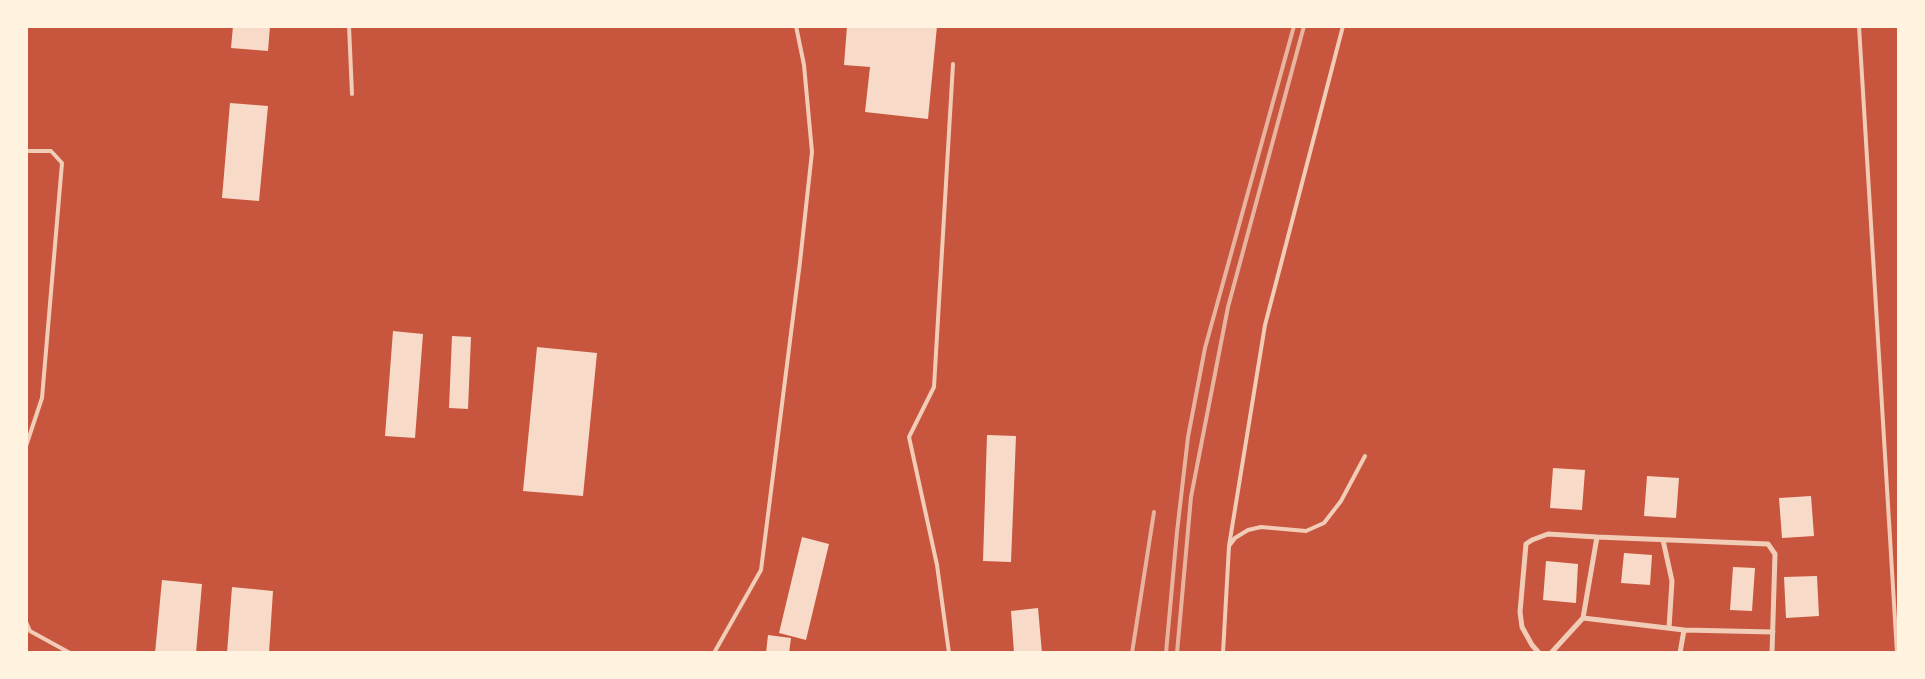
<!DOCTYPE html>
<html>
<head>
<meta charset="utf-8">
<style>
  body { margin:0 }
  #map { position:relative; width:1925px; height:679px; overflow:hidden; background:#c8553d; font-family:"DejaVu Sans",sans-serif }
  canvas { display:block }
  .frame { position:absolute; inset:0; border:28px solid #fff3e0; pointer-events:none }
</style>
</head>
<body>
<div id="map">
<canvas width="1925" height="679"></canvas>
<div class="frame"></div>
</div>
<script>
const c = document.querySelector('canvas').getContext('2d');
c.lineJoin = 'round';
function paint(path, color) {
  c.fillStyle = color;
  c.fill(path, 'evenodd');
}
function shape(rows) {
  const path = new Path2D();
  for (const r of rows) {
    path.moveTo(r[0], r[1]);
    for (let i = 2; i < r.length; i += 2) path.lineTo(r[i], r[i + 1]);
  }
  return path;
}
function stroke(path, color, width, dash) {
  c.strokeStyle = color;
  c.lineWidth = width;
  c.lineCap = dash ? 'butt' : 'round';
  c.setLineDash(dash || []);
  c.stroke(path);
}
paint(shape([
  [233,26,270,26,268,51,231,48],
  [847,26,937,26,928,119,865,112,870,67,844,65],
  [230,103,268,106,259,201,222,198],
  [393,331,423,334,415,438,385,436],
  [452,336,471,337,468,409,449,408],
  [537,347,597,353,583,496,523,491],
  [987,435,1016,436,1011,562,983,561],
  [1553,468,1585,470,1582,510,1550,508],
  [1647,476,1679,478,1676,518,1644,516],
  [1811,496,1814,536,1782,538,1779,498],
  [802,537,829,544,806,640,779,633],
  [1624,553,1652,555,1650,585,1621,583],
  [1546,561,1578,564,1576,603,1543,600],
  [1733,567,1755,568,1752,611,1730,610],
  [1817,576,1819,616,1786,618,1784,577],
  [162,580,202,584,196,653,155,653],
  [232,587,273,591,269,653,227,653],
  [1038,608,1042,653,1014,653,1011,611],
  [768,635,791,638,789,653,766,653]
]), '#f7dbc8');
stroke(shape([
  [349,26,352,94],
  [1859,26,1897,653],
  [26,151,51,151,62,163,42,398,26,446],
  [1229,546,1265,325,1343,26],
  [26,622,30,631,70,653],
  [714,653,761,570,800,262,812,152,804,65,796,26],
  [949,653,937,565,909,437,934,387,953,64],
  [1223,653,1229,546,1235,538,1248,530,1261,527,1306,531,1324,523,1341,501,1365,456]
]), '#f1ccb7', 4);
stroke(shape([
  [1597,537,1768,544,1775,554,1772,653],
  [1663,540,1672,581,1669,628],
  [1684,630,1773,632],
  [1539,653,1532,645,1522,627,1520,612,1526,544,1532,540,1548,534,1597,537,1583,618],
  [1551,653,1583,618,1684,630,1680,653]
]), '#f1ccb7', 5);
stroke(shape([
  [1132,653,1154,512],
  [1166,653,1177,532,1188,437,1205,348,1294,26],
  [1177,653,1191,497,1228,307,1304,26]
]), '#e9b49f', 4);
</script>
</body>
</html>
